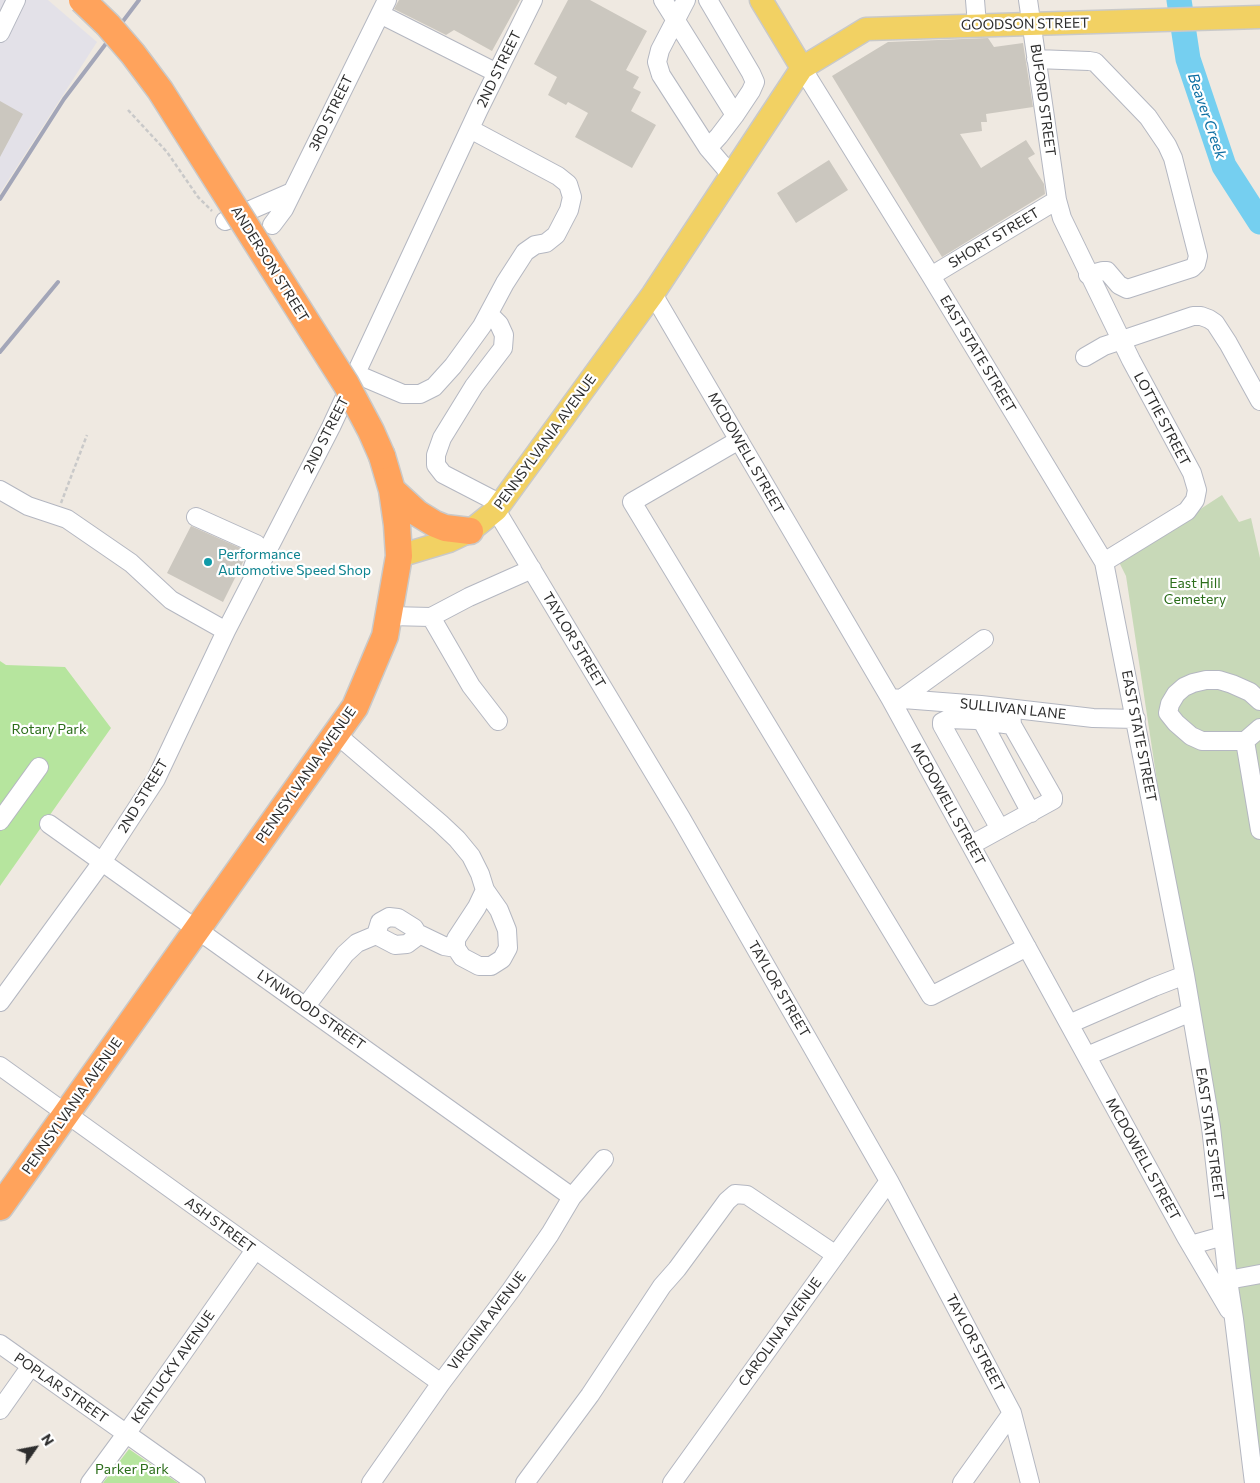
<!DOCTYPE html>
<html>
<head>
<meta charset="utf-8">
<style>
  body { margin:0 }
  #map { position:relative; width:1260px; height:1483px; overflow:hidden; background:#efe9e1; font-family:Commissioner,sans-serif }
  canvas { display:block }
  .north { position:absolute; left:10px; top:1423px; width:50px; height:50px; -webkit-text-stroke:4px #fff; paint-order:stroke; rotate:57deg; font-size:14px; font-weight:700; line-height:20px; text-align:center; color:#2e2e2e }
  .north::after { content:''; display:block; margin:auto; width:18px; height:22px; background:#2e2e2e; clip-path:polygon(50% 0,100% 100%,50% 72%,0 100%) }
</style>
</head>
<body>
<div id="map">
<canvas width="1260" height="1483"></canvas>
<div class="north">N</div>
</div>
<script>
const c = document.querySelector('canvas').getContext('2d');
c.lineJoin = 'round';
function paint(path, color) {
  c.fillStyle = color;
  c.fill(path, 'evenodd');
}
function shape(rows) {
  const path = new Path2D();
  for (const r of rows) {
    path.moveTo(r[0], r[1]);
    for (let i = 2; i < r.length; i += 2) path.lineTo(r[i], r[i + 1]);
  }
  return path;
}
function stroke(path, color, width, dash) {
  c.strokeStyle = color;
  c.lineWidth = width;
  c.lineCap = dash ? 'butt' : 'round';
  c.setLineDash(dash || []);
  c.stroke(path);
}
function drawText(font, color, halo, rows, align = 'center') {
  c.font = font + ' Commissioner,sans-serif';
  c.lineWidth = 4.5;
  c.setLineDash([]);
  c.textBaseline = 'middle';
  c.strokeStyle = halo;
  c.fillStyle = color;
  for (const [text, x, y, turn = 0] of rows) {
    c.save();
    c.translate(x, y);
    c.rotate((+turn || 0) * Math.PI / 180);
    c.textAlign = isNaN(turn) ? turn : align;
    if (halo) c.strokeText(text, 0, 0);
    c.fillText(text, 0, 0);
    c.restore();
  }
}
paint(shape([
  [0,0,48,0,97,42,0,193]
]), '#e3e1e8');
paint(shape([
  [0,661,6,665,65,667,111,728,0,886],
  [129,1449,178,1483,103,1483]
]), '#b6e59e');
paint(shape([
  [1222,495,1239,522,1251,518,1260,558,1260,1463,1126,576,1119,562]
]), '#c8d9b8');
stroke(shape([
  [1179,0,1188,59,1224,166,1260,222]
]), '#75cff0', 25);
paint(shape([
  [399,0,520,0,492,51,454,30,446,35,394,9],
  [568,0,590,0,647,31,626,70,639,77,633,88,641,92,631,111,656,125,632,168,575,137,588,113,568,102,566,105,548,95,557,77,534,64],
  [988,38,994,47,1023,43,1033,107,986,114,987,122,981,122,982,131,960,134,981,168,1026,140,1035,154,1028,158,1044,184,1045,194,942,257,832,76,888,42],
  [0,101,23,114,0,157],
  [829,160,848,190,796,223,777,193],
  [191,526,247,551,244,560,223,602,167,573]
]), '#cbc7bf');
const minor = shape([
  [663,0,735,115],
  [686,0,660,50,657,62,661,75,708,148,731,175],
  [975,0,977,25],
  [1028,0,1057,200,1062,218,1131,360,1192,473,1197,490,1195,500,1187,511,1104,562],
  [380,14,497,73],
  [0,33,16,0],
  [1036,59,1089,61,1095,62,1148,117,1167,145,1173,158,1198,256,1196,264,1192,268,1127,289,1119,285,1107,271,1103,271,1088,275],
  [802,68,931,276,1104,562,1185,975,1211,1127,1228,1280,1234,1319,1254,1483],
  [708,148,719,136,735,115,751,91,755,82,751,73,708,0],
  [225,221,292,192],
  [272,225,284,209,387,0],
  [931,276,1057,200],
  [653,294,890,698,1186,1237,1229,1310],
  [489,314,499,324,504,335,503,348,474,386,442,438,436,455,436,465,443,474,501,504],
  [1085,357,1104,346,1122,340,1193,316,1201,316,1209,319,1215,323,1228,343,1260,401],
  [356,374,403,394,420,394,434,387,453,366,482,326,505,283,525,252,535,245,546,243,556,235,569,210,572,197,568,184,558,176,470,129],
  [739,440,632,502,931,996,1027,947],
  [0,490,28,506,67,519,131,563,171,600,226,631],
  [496,510,681,818,889,1181,1012,1413,1030,1483],
  [196,517,256,544,258,554,253,567],
  [389,616,431,617,469,597,532,569],
  [431,617,471,686,498,721],
  [890,698,981,705,1093,718,1136,719],
  [901,699,984,639],
  [1260,701,1250,692,1232,684,1219,680,1206,680,1193,683,1184,687,1176,694,1170,704,1168,713,1176,723,1191,736,1202,741,1245,741,1260,728],
  [982,721,1031,813],
  [336,734,440,823,457,839,471,856,480,874,485,890,477,907,456,939,456,948,462,957,479,966,491,966,502,959,508,948,507,930,499,910,485,890],
  [1245,741,1260,830],
  [0,821,39,767],
  [49,824,572,1197],
  [1000,829,942,725,942,722,948,719,976,720,1012,725],
  [971,845,1053,800,1053,797,1012,725,1011,710],
  [417,933,444,946,456,948],
  [0,1002,102,862,156,779,226,631,331,427,479,109,533,0],
  [306,1006,345,954,357,943,376,935,395,945,407,944,415,938,417,933,414,928,398,918,389,917,380,922,376,935],
  [1069,1024,1154,987,1185,975],
  [1087,1056,1191,1012],
  [0,1066,441,1383],
  [1191,1245,1223,1236],
  [1228,1280,1260,1274],
  [0,1344,196,1483],
  [0,1410,31,1366],
  [90,1483,126,1434,255,1250],
  [371,1483,441,1383,511,1290,550,1234,572,1197,604,1159],
  [525,1483,590,1395,662,1286,677,1269,727,1201,735,1194,747,1195,836,1255],
  [672,1483,889,1181],
  [962,1483,1012,1413]
]);
const major = shape([
  [761,0,802,68],
  [399,556,449,541,470,531,496,510,653,294,802,68,866,29,1260,17]
]);
const highway = shape([
  [392,490,417,513,435,524,445,528,470,531],
  [0,1207,355,707,385,636,399,556,397,525,392,490,382,456]
]);
stroke(minor, '#b4b7c1', 20);
stroke(major, '#c9c9c9', 25);
stroke(highway, '#c9c9c9', 29);
stroke(shape([
  [128,110,167,152,198,197,212,211],
  [61,503,87,435]
]), '#c9c9c9', 2.5, [4, 2.5]);
stroke(minor, '#fff', 18);
stroke(major, '#f2d163', 22);
stroke(highway, '#ffa35c', 26);
stroke(shape([
  [0,199,64,99,139,0],
  [0,352,58,282]
]), '#a3a6b8', 4);
const highwayBridge = shape([
  [82,0,108,25,133,54,160,90,346,384,371,431,382,456]
]);
stroke(highwayBridge, '#c9c9c9', 29, []);
stroke(highwayBridge, '#ffa35c', 26);
for (const [x, y, r, color] of [
  [208,562,5,"#0f9aa8"]
]) {
  const dot = new Path2D();
  dot.arc(x, y, r, 0, 2 * Math.PI);
  c.fillStyle = color;
  c.fill(dot);
  stroke(dot, '#fff', 2);
}
drawText('14px', '#2e2e2e', '#fff', [
  ["GOODSON STREET",1025,24,-1],
  ["2ND STREET",499,69,-64],
  ["BUFORD STREET",1043,100,82],
  ["3RD STREET",331,113,-64],
  ["SHORT STREET",994,238,-31],
  ["ANDERSON STREET",270,264,58],
  ["EAST STATE STREET",978,354,59],
  ["LOTTIE STREET",1162,419,62],
  ["2ND STREET",326,435,-63],
  ["PENNSYLVANIA AVENUE",545,442,-54],
  ["MCDOWELL STREET",746,453,60],
  ["TAYLOR STREET",574,640,59],
  ["SULLIVAN LANE",1013,709,6],
  ["EAST STATE STREET",1139,736,79],
  ["PENNSYLVANIA AVENUE",306,775,-55],
  ["2ND STREET",143,796,-59],
  ["MCDOWELL STREET",948,804,61],
  ["TAYLOR STREET",779,989,60],
  ["LYNWOOD STREET",311,1010,35],
  ["PENNSYLVANIA AVENUE",72,1106,-55],
  ["EAST STATE STREET",1210,1134,82],
  ["MCDOWELL STREET",1143,1159,61],
  ["ASH STREET",220,1225,36],
  ["VIRGINIA AVENUE",487,1321,-53],
  ["CAROLINA AVENUE",780,1332,-54],
  ["TAYLOR STREET",975,1343,62],
  ["KENTUCKY AVENUE",173,1367,-55],
  ["POPLAR STREET",61,1388,35]
]);
drawText('14px', '#0d838f', '#fff', [
  ["Performance",218,554],
  ["Automotive Speed Shop",218,570]
], 'left');
drawText('14px', '#2c6e1b', '#fff', [
  ["East Hill",1195,583],
  ["Cemetery",1195,599],
  ["Rotary Park",49,729],
  ["Parker Park",132,1469]
]);
drawText('italic 15px', '#0d6fa3', '#fff', [
  ["Beaver Creek",1207,116,71]
]);
</script>
</body>
</html>
